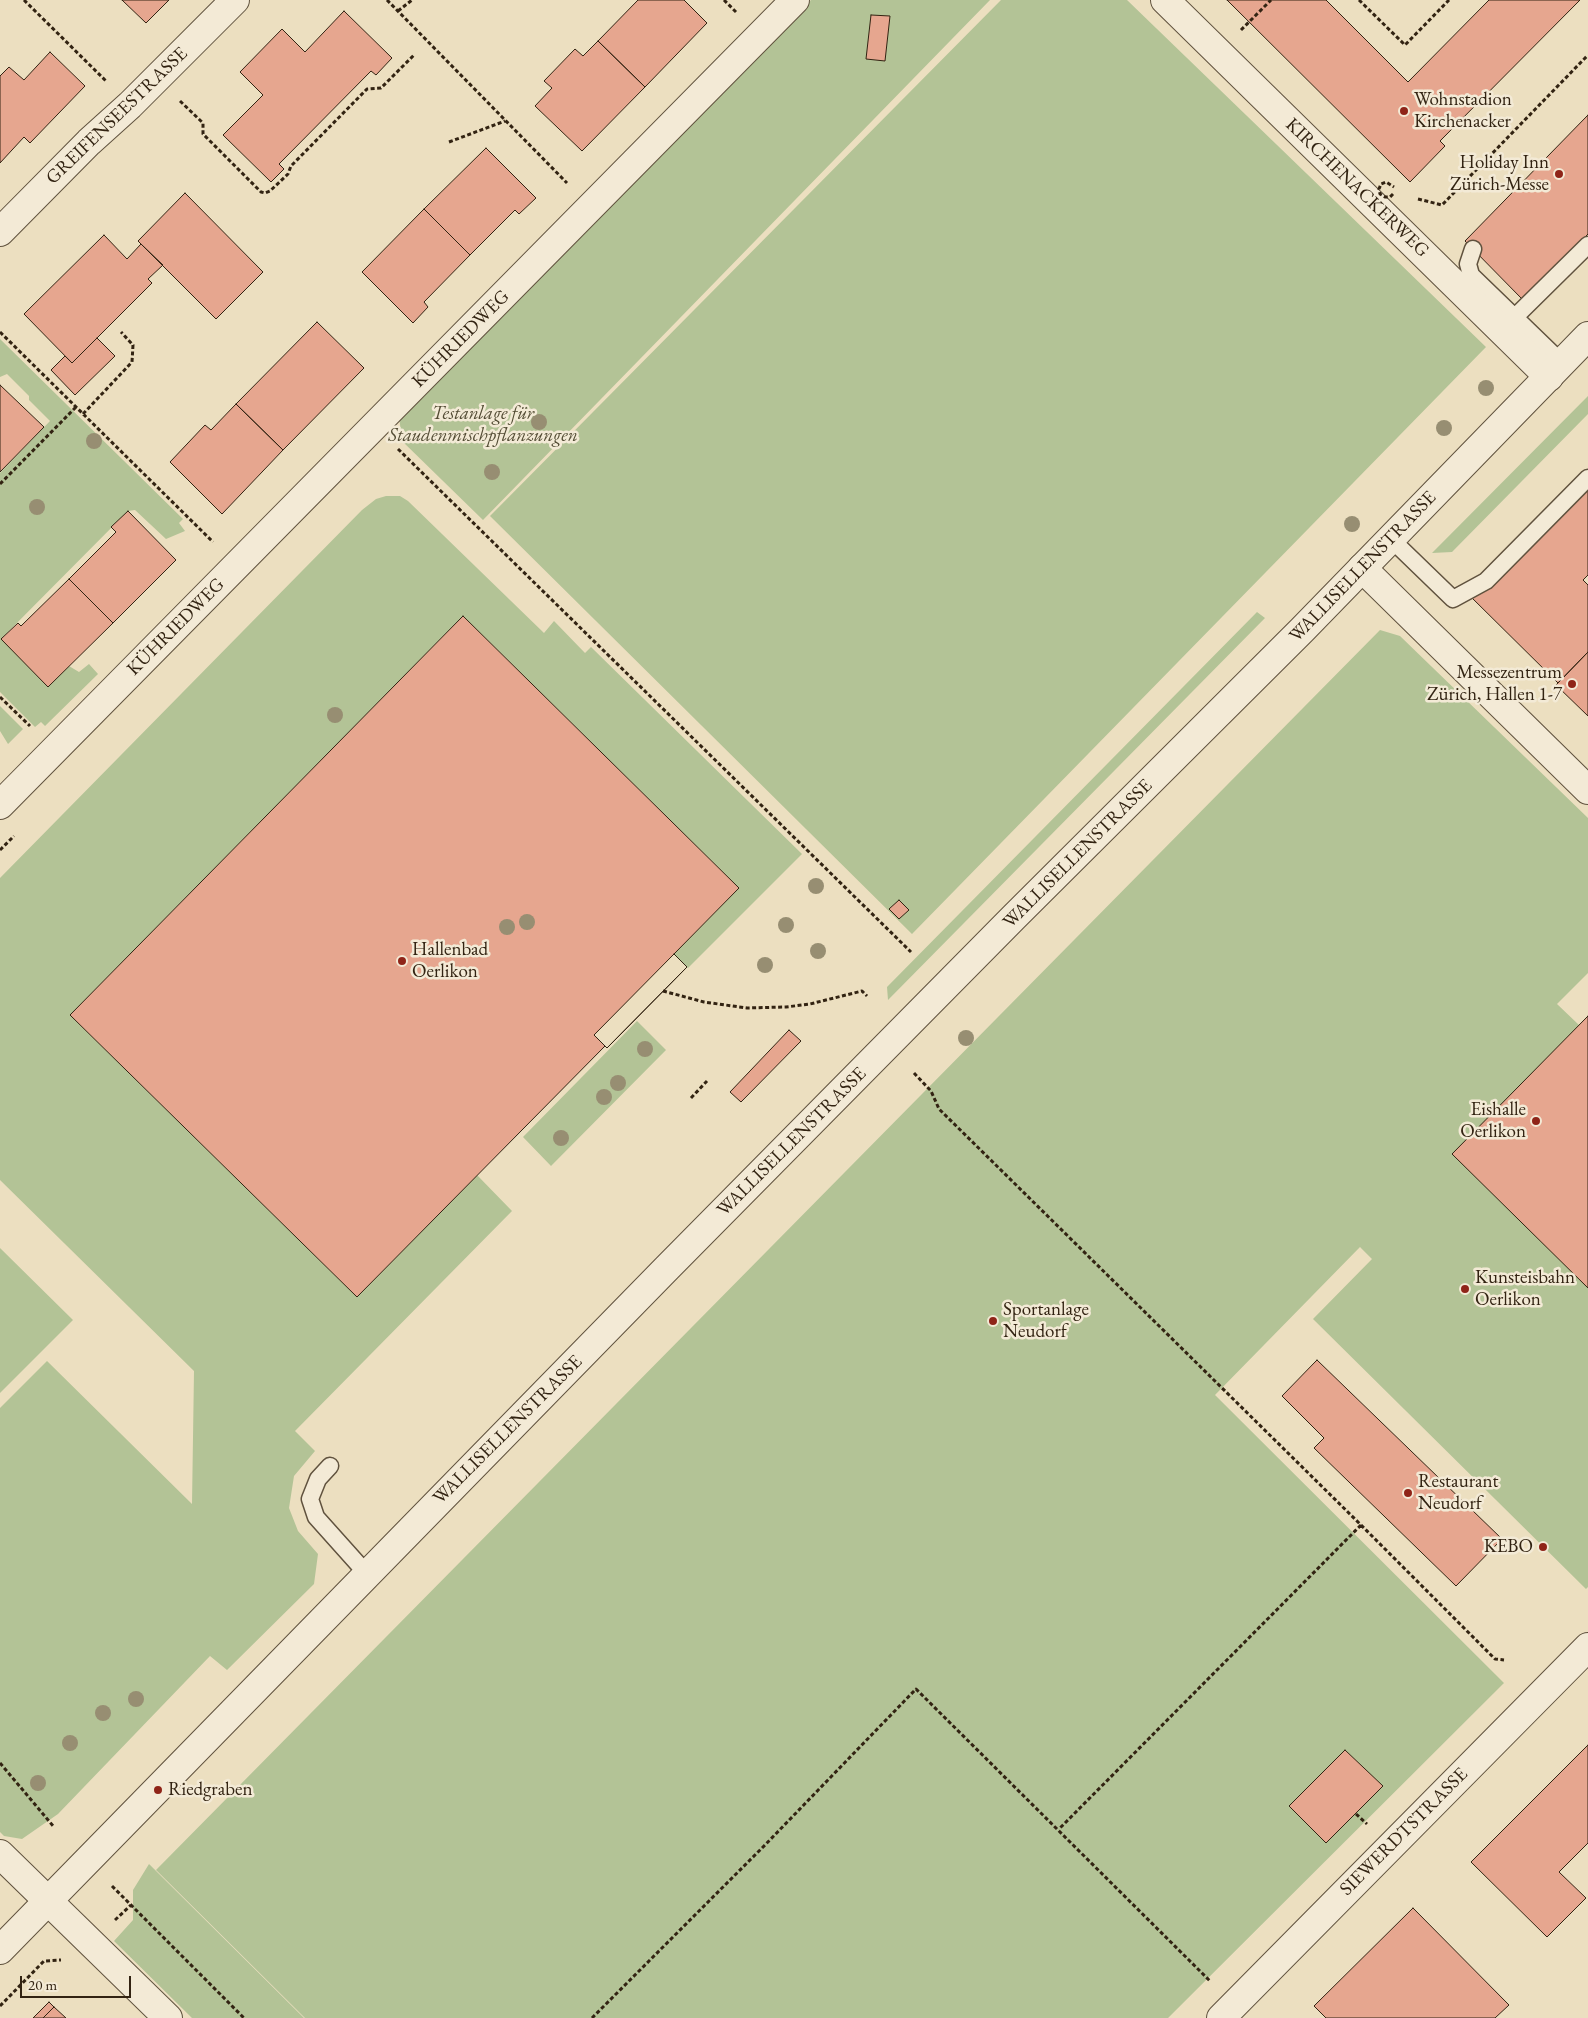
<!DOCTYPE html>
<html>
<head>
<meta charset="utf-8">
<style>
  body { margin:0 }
  #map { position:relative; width:1588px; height:2018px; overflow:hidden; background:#ecdfc0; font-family:"EB Garamond",serif }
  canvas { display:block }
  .scale { position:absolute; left:20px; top:1976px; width:111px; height:22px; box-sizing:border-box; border:2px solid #322312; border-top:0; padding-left:6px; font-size:15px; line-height:18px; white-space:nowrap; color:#322312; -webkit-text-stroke:4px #f3ead6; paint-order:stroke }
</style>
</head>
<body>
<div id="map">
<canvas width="1588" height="2018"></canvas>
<div class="scale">20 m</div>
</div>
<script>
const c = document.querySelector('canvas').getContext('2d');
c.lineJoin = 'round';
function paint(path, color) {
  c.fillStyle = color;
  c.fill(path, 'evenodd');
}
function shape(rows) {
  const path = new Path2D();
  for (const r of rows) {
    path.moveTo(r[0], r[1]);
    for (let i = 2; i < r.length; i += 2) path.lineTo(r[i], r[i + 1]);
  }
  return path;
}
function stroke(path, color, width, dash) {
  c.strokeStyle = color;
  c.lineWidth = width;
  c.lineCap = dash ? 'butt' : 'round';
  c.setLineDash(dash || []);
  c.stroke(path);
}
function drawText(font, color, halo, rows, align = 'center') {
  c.font = font + ' "EB Garamond",serif';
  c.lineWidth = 5;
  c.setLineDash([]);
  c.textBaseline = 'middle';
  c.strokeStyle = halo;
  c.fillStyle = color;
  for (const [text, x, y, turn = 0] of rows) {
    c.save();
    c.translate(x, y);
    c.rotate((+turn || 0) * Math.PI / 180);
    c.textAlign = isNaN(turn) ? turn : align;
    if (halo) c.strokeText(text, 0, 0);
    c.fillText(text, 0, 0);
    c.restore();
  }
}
paint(shape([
  [811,0,990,0,483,520,402,441,399,416],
  [1001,0,1127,0,1486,347,912,934,490,516],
  [0,339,183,519,179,523,185,531,166,539,135,510,128,511,1,639,69,666,79,672,89,664,98,674,45,726,41,722,35,727,0,692,0,473,50,421,29,400,29,396,7,374,0,377],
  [1588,396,1588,414,1452,552,1432,553],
  [386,496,400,496,408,501,544,633,554,621,585,653,591,647,802,854,688,968,674,954,739,888,463,616,70,1015,357,1297,477,1175,512,1211,295,1431,315,1451,294,1476,289,1508,298,1531,318,1554,314,1584,227,1670,210,1656,58,1814,22,1839,4,1836,0,1832,0,1408,47,1361,192,1504,194,1371,0,1180,0,878,362,510,376,499],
  [1257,612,1265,618,888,1000,887,987],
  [1380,630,1400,636,1588,818,1588,973,1557,1004,1579,1025,1588,1017,1588,1587,1586,1589,1313,1319,1372,1259,1360,1247,1215,1395,1504,1683,1168,2018,305,2018,156,1870],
  [0,706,23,729,8,744,0,731],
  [637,1021,666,1050,551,1166,523,1137],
  [0,1248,73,1320,0,1393],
  [149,1864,304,2018,192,2018,114,1941,133,1920,133,1890]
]), '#b3c396');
const building = shape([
  [122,0,169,0,146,23,122,0],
  [638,0,684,0,707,23,645,87,598,41,638,0],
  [1227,0,1326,0,1408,82,1489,0,1580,0,1440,141,1445,146,1410,182,1227,0],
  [344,11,392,58,376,75,371,71,279,164,284,169,271,182,223,135,263,95,240,72,282,29,305,52,344,11],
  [871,15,890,16,885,61,866,59,871,15],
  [598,41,645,87,582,151,535,106,552,88,544,81,575,49,583,56,598,41],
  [50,52,85,86,30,143,24,137,0,163,0,76,9,67,24,80,50,52],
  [1588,115,1588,234,1523,300,1465,241,1588,115],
  [486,148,536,198,519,214,515,210,470,255,424,209,486,148],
  [185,193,263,272,216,319,138,241,185,193],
  [424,209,470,255,424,302,428,307,413,323,362,272,424,209],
  [104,235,127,259,141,244,163,265,148,279,152,283,72,363,24,314,104,235],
  [317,322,364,368,283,450,236,404,317,322],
  [97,338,115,356,75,395,51,370,65,356,72,363,97,338],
  [0,385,44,427,0,472,0,385],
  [236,404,283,450,222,514,170,462,205,425,211,430,236,404],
  [1588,472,1588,575,1583,580,1588,585,1588,652,1558,683,1468,594,1588,472],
  [128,511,176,560,113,623,69,579,116,532,111,527,128,511],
  [69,579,113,623,48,687,1,639,18,623,21,626,69,579],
  [463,616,739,888,674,954,687,967,607,1048,605,1046,357,1297,70,1015,463,616],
  [1588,652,1588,716,1556,685,1588,652],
  [899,900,909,910,899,919,889,909,899,900],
  [674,954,687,967,607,1048,594,1035,674,954],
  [1588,1016,1588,1288,1452,1154,1588,1016],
  [789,1030,801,1041,741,1102,730,1092,789,1030],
  [1317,1360,1502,1539,1456,1586,1314,1448,1324,1438,1282,1396,1317,1360],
  [1588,1745,1588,1843,1559,1872,1586,1898,1547,1937,1471,1862,1588,1745],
  [1345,1750,1383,1786,1326,1843,1289,1806,1345,1750],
  [1413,1908,1509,2005,1495,2018,1326,2018,1314,2006,1413,1908],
  [49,2002,54,2007,43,2018,33,2018,49,2002],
  [54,2007,66,2018,43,2018,54,2007]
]);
paint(building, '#e6a68f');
stroke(building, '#322312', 1);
const service = shape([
  [1473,249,1468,264,1471,275,1562,363],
  [1515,317,1588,245],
  [1391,539,1453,599,1486,581,1588,478],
  [330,1466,318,1479,310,1499,316,1517,367,1574]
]);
const minor = shape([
  [1165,0,1549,377],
  [0,232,89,142,130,105,235,0],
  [1362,568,1588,790],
  [0,805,795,0],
  [0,1854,168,2018],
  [1221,2018,1588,1647]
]);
const tertiary = shape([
  [0,1950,667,1268,1014,917,1302,630,1588,336]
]);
stroke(service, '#60523e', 19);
stroke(minor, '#60523e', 30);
stroke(tertiary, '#60523e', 30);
stroke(shape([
  [24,0,107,82],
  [387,0,567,183],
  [724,0,736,12],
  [1359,0,1405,45,1449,0],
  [398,11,412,0],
  [1241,30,1271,0],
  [180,101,203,123,203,134,261,192,265,193,270,191,288,174,291,166,367,89,381,88,415,54],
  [449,142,505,121],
  [1418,199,1442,205,1588,55],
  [0,332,213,542],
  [83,414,132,362,133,345,121,332],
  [398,449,911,952],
  [0,484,76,407],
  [0,697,30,726],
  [0,850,14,836],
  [663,991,704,1002,747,1008,786,1007,810,1004,862,991,867,996],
  [914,1073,931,1091,939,1109,1361,1525,1059,1829],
  [691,1098,707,1081],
  [1361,1525,1495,1659,1504,1660],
  [0,1763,54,1827],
  [1356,1814,1367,1824],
  [112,1886,244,2018],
  [115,1920,131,1905],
  [0,2006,44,1961,61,1960],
  [592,2018,765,1845,916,1689,1210,1981]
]), '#322312', 3, [4, 2.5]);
stroke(service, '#f3ead6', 16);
stroke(minor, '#f3ead6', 28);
stroke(tertiary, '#f3ead6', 28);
stroke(shape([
  [1393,194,1390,197,1385,197,1380,194,1379,189,1381,184,1386,182,1394,187]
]), '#322312', 3, [4, 2.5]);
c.fillStyle = '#978e72';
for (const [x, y] of [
  [1486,388],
  [539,422],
  [1444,428],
  [94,441],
  [492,472],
  [37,507],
  [1352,524],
  [335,715],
  [816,886],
  [527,922],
  [786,925],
  [507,927],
  [818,951],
  [765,965],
  [966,1038],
  [645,1049],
  [618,1083],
  [604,1097],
  [561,1138],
  [136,1699],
  [103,1713],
  [70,1743],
  [38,1783]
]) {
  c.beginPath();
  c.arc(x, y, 8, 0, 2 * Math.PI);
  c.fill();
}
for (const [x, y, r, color] of [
  [1404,111,5,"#8f2418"],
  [1559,174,5,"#8f2418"],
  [1572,684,5,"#8f2418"],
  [402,961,5,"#8f2418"],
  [1536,1121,5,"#8f2418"],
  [1465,1289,5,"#8f2418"],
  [993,1321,5,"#8f2418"],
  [1408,1493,5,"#8f2418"],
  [1543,1547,5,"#8f2418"],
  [158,1790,5,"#8f2418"]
]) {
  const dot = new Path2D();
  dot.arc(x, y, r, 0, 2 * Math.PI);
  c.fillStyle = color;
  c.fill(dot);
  stroke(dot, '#f3ead6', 2);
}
drawText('19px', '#322312', '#f3ead6', [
  ["Wohnstadion",1414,100],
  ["Kirchenacker",1414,122],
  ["Holiday Inn",1549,163,"right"],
  ["Zürich-Messe",1549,185,"right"],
  ["Messezentrum",1562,673,"right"],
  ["Zürich, Hallen 1-7",1562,695,"right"],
  ["Hallenbad",412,950],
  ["Oerlikon",412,972],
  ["Eishalle",1526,1110,"right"],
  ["Oerlikon",1526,1132,"right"],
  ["Kunsteisbahn",1475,1278],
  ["Oerlikon",1475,1300],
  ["Sportanlage",1003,1310],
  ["Neudorf",1003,1332],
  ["Restaurant",1418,1482],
  ["Neudorf",1418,1504],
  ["KEBO",1533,1547,"right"],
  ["Riedgraben",168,1790]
], 'left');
drawText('19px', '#322312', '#f3ead6', [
  ["GREIFENSEESTRASSE",117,116,-44],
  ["KIRCHENACKERWEG",1357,188,44],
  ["KÜHRIEDWEG",461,339,-45],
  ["WALLISELLENSTRASSE",1363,567,-46],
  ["KÜHRIEDWEG",176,627,-45],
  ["WALLISELLENSTRASSE",1078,854,-45],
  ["WALLISELLENSTRASSE",792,1142,-45],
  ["WALLISELLENSTRASSE",508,1430,-45],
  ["SIEWERDTSTRASSE",1404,1832,-45]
]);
drawText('italic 19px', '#524b33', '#f3ead6', [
  ["Testanlage für",483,414],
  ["Staudenmischpflanzungen",483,436]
]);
</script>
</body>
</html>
